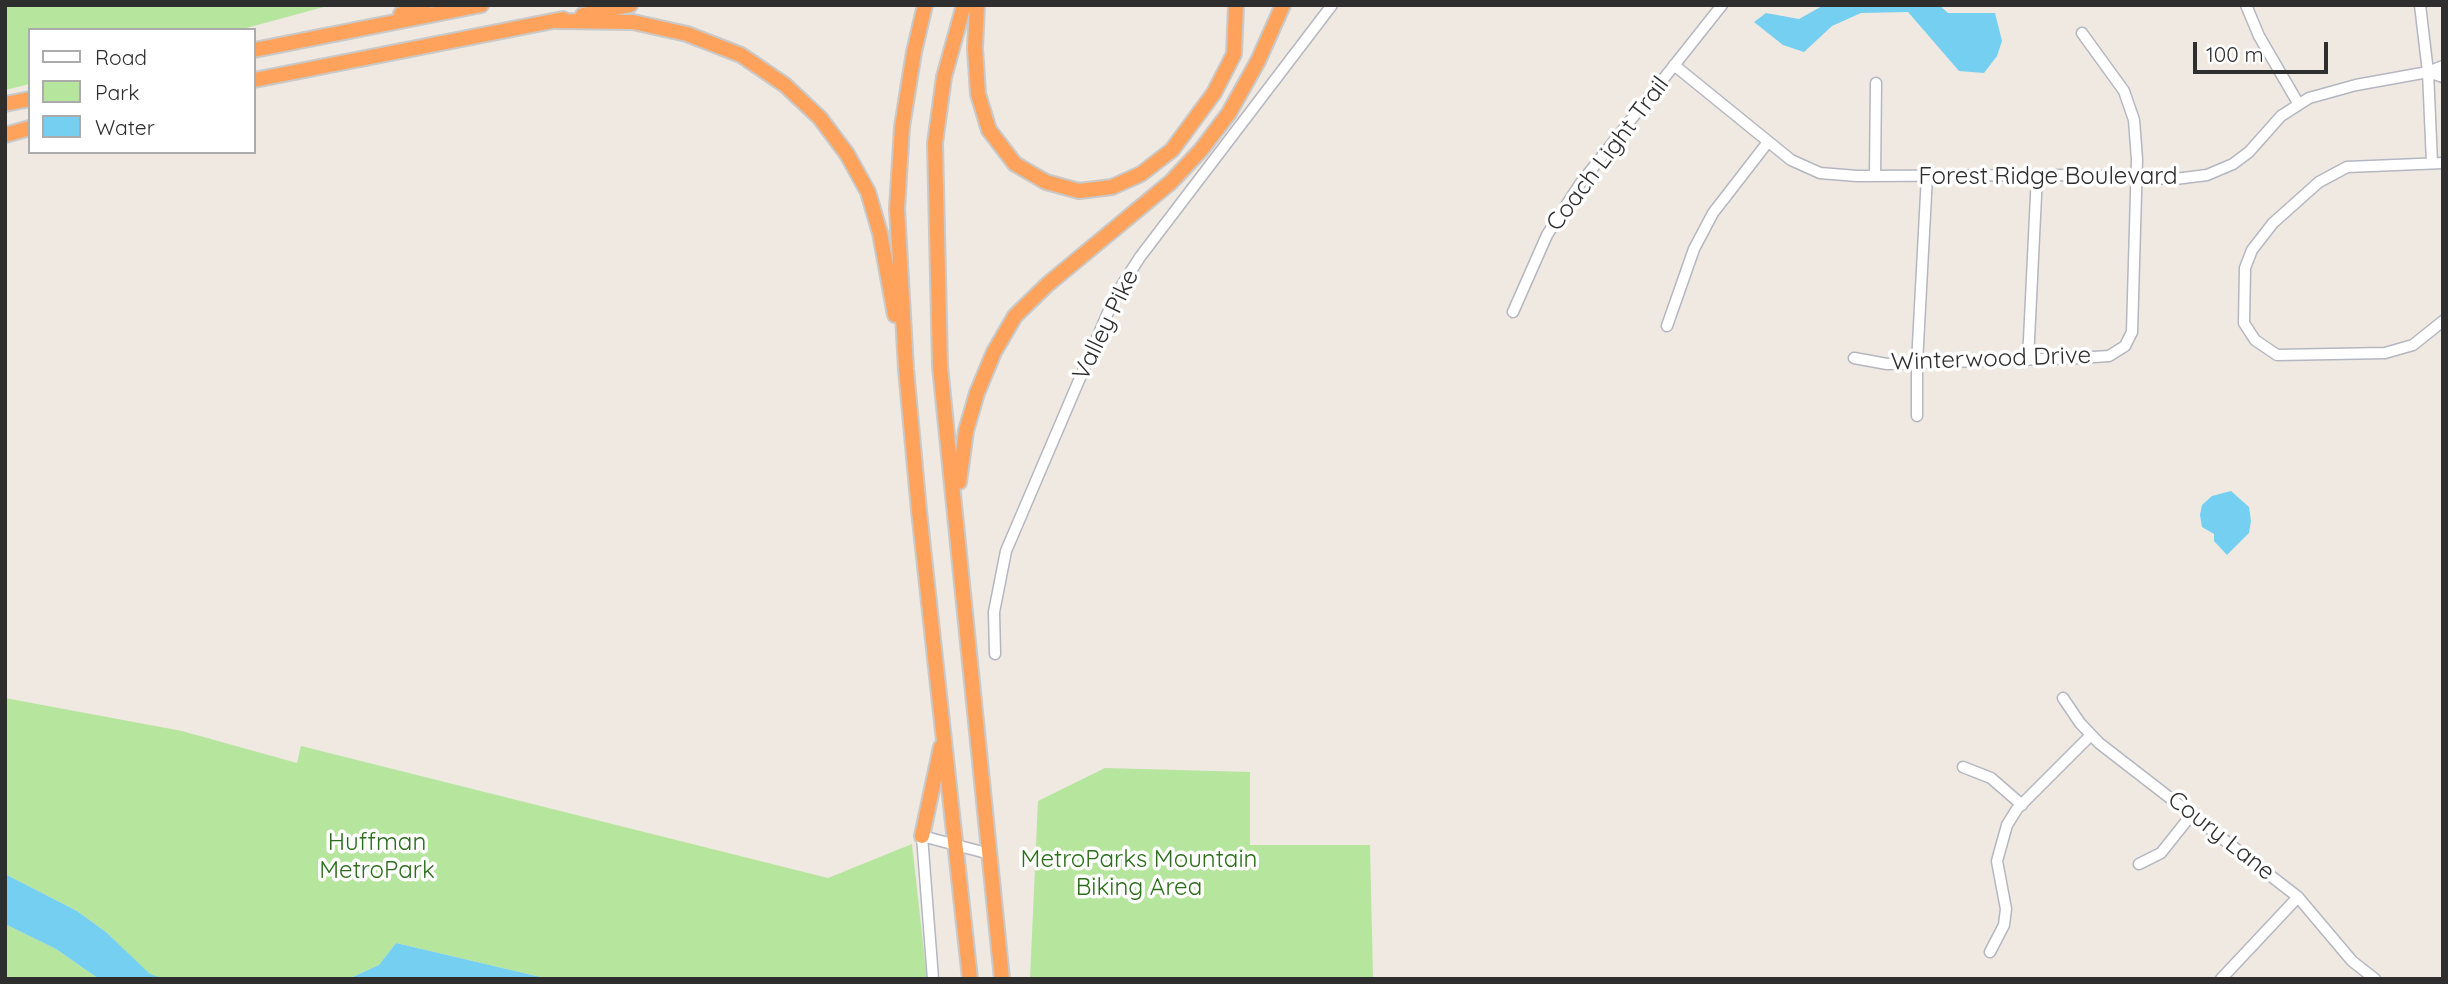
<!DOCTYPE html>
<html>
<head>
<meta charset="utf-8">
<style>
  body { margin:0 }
  #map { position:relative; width:2448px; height:984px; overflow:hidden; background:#efe9e1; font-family:Quicksand,sans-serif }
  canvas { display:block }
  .frame { position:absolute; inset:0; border:7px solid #2e2e2e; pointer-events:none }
  .legend { position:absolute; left:28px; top:28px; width:228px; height:126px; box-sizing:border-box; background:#fff; border:2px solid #ababab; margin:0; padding:9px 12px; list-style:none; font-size:21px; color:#2e2e2e }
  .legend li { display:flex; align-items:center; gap:14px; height:35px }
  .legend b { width:35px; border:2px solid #ababab }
  .scale { position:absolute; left:2193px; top:42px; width:135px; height:32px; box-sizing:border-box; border:4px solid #2e2e2e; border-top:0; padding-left:9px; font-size:21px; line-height:24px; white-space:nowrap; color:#2e2e2e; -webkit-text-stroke:5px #fff; paint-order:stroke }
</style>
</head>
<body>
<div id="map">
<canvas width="2448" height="984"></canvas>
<div class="frame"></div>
<ul class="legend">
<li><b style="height:9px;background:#fff"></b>Road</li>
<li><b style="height:19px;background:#b6e59e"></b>Park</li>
<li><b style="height:19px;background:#75cff0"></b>Water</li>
</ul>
<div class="scale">100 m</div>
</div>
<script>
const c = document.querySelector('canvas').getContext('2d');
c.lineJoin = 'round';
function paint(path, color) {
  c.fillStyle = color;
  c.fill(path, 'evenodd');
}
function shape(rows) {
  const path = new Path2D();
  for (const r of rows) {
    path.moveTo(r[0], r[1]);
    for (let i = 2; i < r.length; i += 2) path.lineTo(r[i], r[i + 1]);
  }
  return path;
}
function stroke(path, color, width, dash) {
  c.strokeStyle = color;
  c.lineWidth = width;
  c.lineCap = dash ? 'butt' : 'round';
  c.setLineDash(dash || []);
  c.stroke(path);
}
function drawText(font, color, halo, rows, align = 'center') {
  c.font = font + ' Quicksand,sans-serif';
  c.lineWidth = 7;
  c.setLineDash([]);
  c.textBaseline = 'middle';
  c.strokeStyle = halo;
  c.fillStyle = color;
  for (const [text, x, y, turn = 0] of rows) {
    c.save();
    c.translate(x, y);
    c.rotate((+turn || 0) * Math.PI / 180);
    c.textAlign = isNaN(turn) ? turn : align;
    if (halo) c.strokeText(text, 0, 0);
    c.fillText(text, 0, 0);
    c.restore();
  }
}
paint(shape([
  [5,5,331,5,239,30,30,30,30,84,5,90],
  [5,698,182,731,297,763,301,746,828,878,912,844,927,979,549,979,396,943,379,965,348,979,164,979,150,975,106,932,77,911,5,874],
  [1105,768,1250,772,1250,845,1370,845,1373,979,1030,979,1038,801],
  [5,924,56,949,99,979,5,979]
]), '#b6e59e');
paint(shape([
  [1824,5,1939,5,1948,13,1995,13,2002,41,1997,56,1984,73,1959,71,1908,12,1861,13,1832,26,1804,52,1783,45,1754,22,1766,13,1799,19],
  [2231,491,2249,507,2251,521,2249,533,2227,555,2214,541,2214,534,2202,527,2200,515,2202,505,2212,496],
  [5,874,77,911,106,932,150,974,164,979,99,979,56,949,5,924],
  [396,943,549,979,348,979,379,965]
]), '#75cff0');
const minor = shape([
  [2246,5,2259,36,2298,103],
  [2420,5,2428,72,2432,163],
  [1674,65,1791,160,1820,173,1857,176,2080,175,2175,179,2207,175,2233,164,2249,152,2281,116,2309,98,2356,85,2428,72,2443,66],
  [2428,72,2443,77],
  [2443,163,2347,167,2319,182,2273,223,2252,250,2245,268,2244,323,2255,340,2277,355,2385,353,2413,345,2443,321],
  [1875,176,1876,83],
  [1513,312,1547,235,1580,184,1722,5],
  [1667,326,1694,249,1713,213,1768,142],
  [1854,358,1887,364,2078,358,2109,356,2125,346,2132,332,2137,159,2134,120,2124,91,2082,33],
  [2028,360,2037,175],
  [1917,416,1917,363,1927,176],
  [995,654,994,612,1006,551,1115,296,1140,257,1332,5],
  [2063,698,2080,723,2099,743,2298,897,2352,961,2375,979],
  [1963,767,1991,778,2022,805],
  [2139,864,2161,853,2192,814],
  [1990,952,2004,925,2006,909,1997,861,2007,825,2017,809,2091,735],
  [933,979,922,836,990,854],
  [2221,979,2298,897]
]);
const highway = shape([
  [925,5,914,52,902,127,897,209,906,369,919,511,970,979],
  [964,5,944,77,935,143,940,366,1002,979],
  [977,5,975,48,978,94,989,130,1015,164,1046,182,1079,191,1112,187,1141,174,1172,150,1214,93,1234,54,1236,5],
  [401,14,424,5],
  [583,15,630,5],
  [556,21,633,22,687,34,741,55,785,85,820,118,847,154,868,192,880,233,895,315],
  [254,50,481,5],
  [254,80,563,19],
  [5,104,30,99],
  [5,135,30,128],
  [959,482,966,431,977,393,994,352,1015,316,1048,284,1171,182,1201,150,1229,113,1258,61,1283,5],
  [922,836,941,747]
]);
stroke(minor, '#b4b7c1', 13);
stroke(highway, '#c9c9c9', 18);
stroke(minor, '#fff', 10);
stroke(highway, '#ffa35c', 14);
drawText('24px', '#2e2e2e', '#fff', [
  ["Coach Light Trail",1608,154,-53],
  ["Forest Ridge Boulevard",2048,177],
  ["Valley Pike",1106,325,-64],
  ["Winterwood Drive",1991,359,-2],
  ["Coury Lane",2221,836,38]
]);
drawText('24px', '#2c6e1b', '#fff', [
  ["Huffman",377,843],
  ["MetroPark",377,871],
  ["MetroParks Mountain",1139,860],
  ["Biking Area",1139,888]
]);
</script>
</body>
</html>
